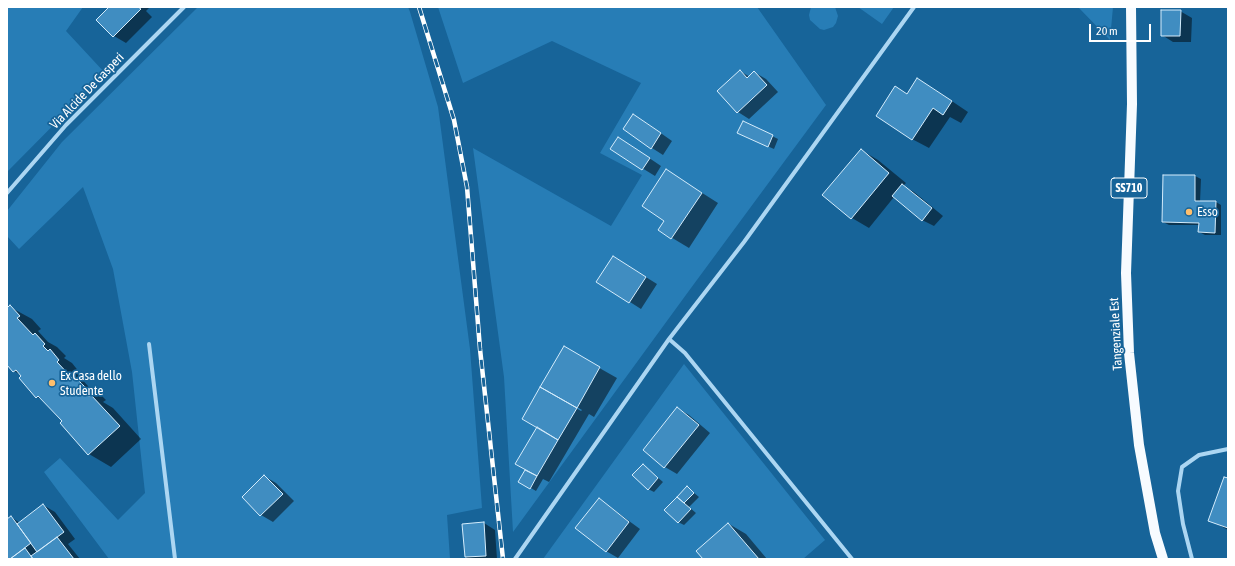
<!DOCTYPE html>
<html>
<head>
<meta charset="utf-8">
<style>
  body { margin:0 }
  #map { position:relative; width:1235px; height:566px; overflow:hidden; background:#176499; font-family:"Asap Condensed",sans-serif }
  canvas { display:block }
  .frame { position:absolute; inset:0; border:8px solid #fff; pointer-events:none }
  .scale { position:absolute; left:1089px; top:24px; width:62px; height:18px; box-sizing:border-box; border:2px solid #fff; border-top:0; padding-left:5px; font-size:12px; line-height:14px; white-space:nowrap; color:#fff; -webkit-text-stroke:3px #176499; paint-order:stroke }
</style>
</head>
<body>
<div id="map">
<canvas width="1235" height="566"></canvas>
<div class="frame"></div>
<div class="scale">20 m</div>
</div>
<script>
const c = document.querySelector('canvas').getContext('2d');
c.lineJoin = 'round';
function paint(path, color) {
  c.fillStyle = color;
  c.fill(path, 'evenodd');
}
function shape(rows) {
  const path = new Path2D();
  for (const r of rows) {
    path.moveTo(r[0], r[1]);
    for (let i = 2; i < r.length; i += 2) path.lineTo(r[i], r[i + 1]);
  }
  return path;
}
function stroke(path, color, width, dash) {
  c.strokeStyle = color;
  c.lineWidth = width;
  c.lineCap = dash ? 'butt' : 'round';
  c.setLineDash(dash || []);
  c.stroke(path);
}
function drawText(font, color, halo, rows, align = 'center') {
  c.font = font + ' "Asap Condensed",sans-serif';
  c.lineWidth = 3.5;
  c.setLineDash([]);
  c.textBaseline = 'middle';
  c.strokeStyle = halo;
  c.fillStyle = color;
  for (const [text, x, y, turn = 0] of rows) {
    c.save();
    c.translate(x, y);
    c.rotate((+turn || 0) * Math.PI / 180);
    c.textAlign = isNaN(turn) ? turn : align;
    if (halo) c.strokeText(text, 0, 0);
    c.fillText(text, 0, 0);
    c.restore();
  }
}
paint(shape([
  [7,7,83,7,66,31,105,73,7,172],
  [198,7,408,7,410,12,438,107,470,349,482,508,447,515,450,559,109,559,44,472,60,458,118,520,145,493,132,372,113,269,83,187,19,249,7,236,7,211,62,142],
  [438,7,757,7,826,105,691,288,513,532,504,377,473,148,611,226,642,175,600,153,641,83,552,41,463,83],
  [811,7,835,7,838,16,836,23,833,27,824,30,820,29,810,20,809,15],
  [858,7,894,7,882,24],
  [1078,7,1113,7,1110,40],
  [684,364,825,540,803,559,543,559]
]), '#277db6');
paint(shape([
  [111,7,150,7,146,11,152,17,126,43,114,36,98,20],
  [1180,11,1192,18,1191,42,1173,42,1162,35],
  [740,71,750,77,754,72,766,79,778,92,749,119,738,112],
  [896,87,907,94,934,89,968,112,961,123,950,117,929,148,912,139],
  [645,122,672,141,663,155,652,148],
  [744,122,778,139,774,149,744,136],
  [630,145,661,166,655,176,611,149],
  [861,150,878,160,906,183,903,186,914,192,943,216,934,226,922,220,894,197,869,228,852,218],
  [666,170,718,203,689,248,659,230,666,220],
  [1195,176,1201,179,1200,202,1216,202,1221,205,1221,235,1205,235,1199,232,1199,225,1169,225,1163,222],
  [625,264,657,284,641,309,630,302],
  [10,307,32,319,41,329,38,331,48,342,57,347,66,356,64,358,72,363,80,373,78,375,88,386,97,391,106,400,103,402,113,408,141,439,111,467,89,454,61,423,63,421,46,402,37,397,22,376,14,371,7,364,7,310],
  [564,348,617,378,594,417,589,414,549,482,543,479,536,491,519,481,535,474,538,427],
  [552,392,582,410,581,411,552,394],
  [677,408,689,415,710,433,677,474,665,467,644,450],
  [643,465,663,482,654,492,648,489],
  [264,476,276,483,294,501,273,522,261,515,243,497],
  [1228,480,1228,530,1210,520],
  [687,487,699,497,689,507,696,513,684,525,678,522],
  [599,499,640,529,618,558,606,551],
  [43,505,55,512,75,539,68,544,80,559,7,559,7,520,11,517,20,523],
  [484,523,495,530,497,559,469,559,466,557],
  [729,524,746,534,767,559,704,559]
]), '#0007');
const building = shape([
  [109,7,138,7,141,9,113,37,96,20,109,7],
  [1161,10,1181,10,1180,36,1161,36,1161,10],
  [740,70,747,78,754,71,767,85,737,113,717,91,740,70],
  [917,78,952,101,943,115,933,108,912,140,876,116,895,86,907,94,917,78],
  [633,114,661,133,651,149,623,129,633,114],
  [743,121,773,135,768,147,737,133,743,121],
  [618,137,650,158,642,170,610,149,618,137],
  [861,149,889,173,851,219,822,195,861,149],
  [666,169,702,193,671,239,658,230,664,221,642,206,666,169],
  [1163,175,1195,175,1195,201,1216,201,1215,233,1198,232,1199,223,1162,222,1163,175],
  [902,184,932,208,922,221,892,196,902,184],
  [613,256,646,277,629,303,596,282,613,256],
  [10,305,20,316,17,318,33,335,35,333,45,344,43,346,48,351,50,349,59,360,57,362,73,379,75,377,85,387,83,389,89,397,91,395,120,426,88,455,60,423,62,421,38,396,36,398,19,378,21,376,16,370,13,372,7,365,7,308,10,305],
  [564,346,600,367,577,408,540,387,564,346],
  [540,387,577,408,558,440,522,419,540,387],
  [677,407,699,425,664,468,643,450,677,407],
  [537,427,558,440,537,476,515,464,537,427],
  [643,464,658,478,648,490,632,475,643,464],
  [525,470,537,476,530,489,518,482,525,470],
  [264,475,283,494,260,516,242,497,264,475],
  [1224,477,1228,478,1228,528,1208,521,1224,477],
  [687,486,694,493,684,503,677,497,687,486],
  [677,497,691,509,678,523,664,510,677,497],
  [599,498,629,522,606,552,575,528,599,498],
  [43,504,64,532,37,552,17,524,43,504],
  [11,516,31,543,10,559,7,559,7,519,11,516],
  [484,522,486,556,465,557,462,524,484,522],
  [728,523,759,559,703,559,696,551,728,523],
  [57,537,74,559,33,559,31,556,57,537],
  [25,548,33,559,10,559,25,548]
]);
paint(building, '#408dc1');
stroke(building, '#d4ecfc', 1);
stroke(shape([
  [7,193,66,125,184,7],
  [669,339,685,353,852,559],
  [149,344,175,559],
  [515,559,669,339,744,242,914,7],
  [1192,559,1183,524,1178,491,1182,467,1199,455,1228,449]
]), '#acd6f2', 4);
stroke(shape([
  [1131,7,1132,104,1126,273,1129,353,1139,445,1155,533,1163,559]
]), '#f7fbff', 10);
const rail = shape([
  [419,7,454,120,467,187,480,349,503,559]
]);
stroke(rail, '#fff', 4.5);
stroke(rail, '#176499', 3, [9]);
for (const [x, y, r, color] of [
  [1189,212,4,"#ffbf6d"],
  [52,383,4,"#ffbf6d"]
]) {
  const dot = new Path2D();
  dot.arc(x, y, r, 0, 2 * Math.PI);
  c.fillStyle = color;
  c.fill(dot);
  stroke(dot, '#176499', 1.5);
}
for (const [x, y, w] of [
  [1129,188,36]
]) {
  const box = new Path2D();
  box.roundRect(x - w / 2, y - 10, w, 20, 3);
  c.fillStyle = '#176499';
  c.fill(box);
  stroke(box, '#fff', 1);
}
drawText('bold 12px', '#fff', null, [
  ["SS710",1129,188]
]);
drawText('13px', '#fff', '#176499', [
  ["Via Alcide De Gasperi",87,91,-46],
  ["Tangenziale Est",1116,334,-93]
]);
drawText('13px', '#fff', '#176499', [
  ["Esso",1197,212],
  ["Ex Casa dello",60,376],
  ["Studente",60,391]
], 'left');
</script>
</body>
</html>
